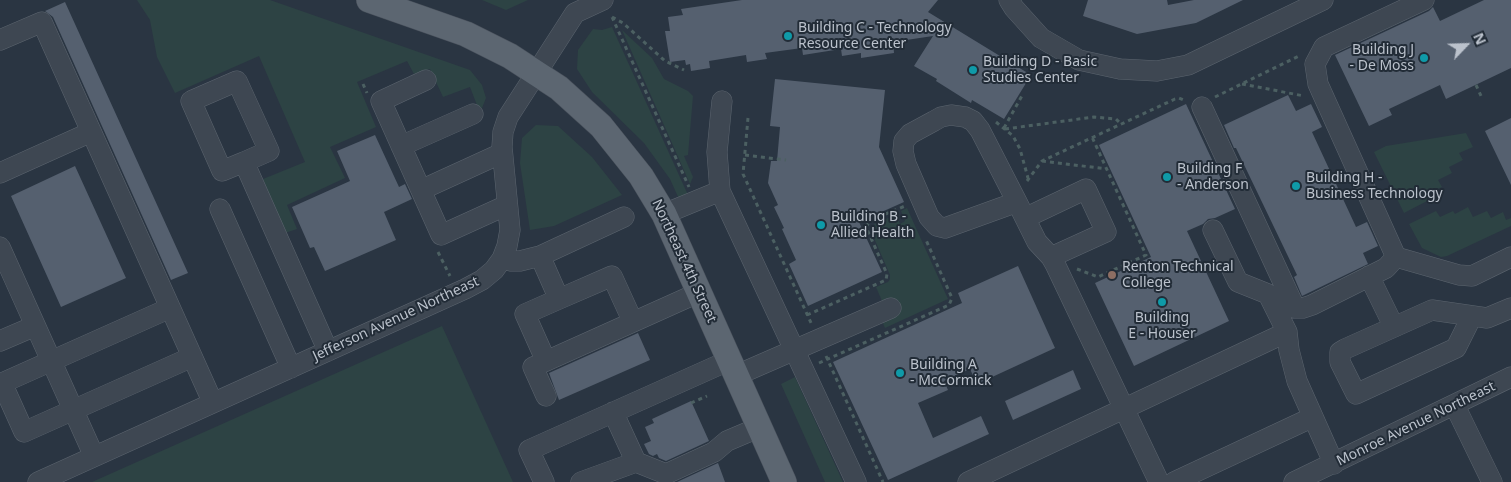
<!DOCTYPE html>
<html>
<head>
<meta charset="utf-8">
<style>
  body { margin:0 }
  #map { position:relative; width:1511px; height:482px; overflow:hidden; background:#2a3542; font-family:"Noto Sans",sans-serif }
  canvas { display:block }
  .north { position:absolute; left:1441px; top:20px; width:50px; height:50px; -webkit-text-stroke:4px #222c37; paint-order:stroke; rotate:66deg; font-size:14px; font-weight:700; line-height:20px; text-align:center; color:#bbc2cc }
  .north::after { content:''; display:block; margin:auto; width:18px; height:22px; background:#bbc2cc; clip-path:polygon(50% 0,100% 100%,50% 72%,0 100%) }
</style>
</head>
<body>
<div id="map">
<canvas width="1511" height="482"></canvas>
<div class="north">N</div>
</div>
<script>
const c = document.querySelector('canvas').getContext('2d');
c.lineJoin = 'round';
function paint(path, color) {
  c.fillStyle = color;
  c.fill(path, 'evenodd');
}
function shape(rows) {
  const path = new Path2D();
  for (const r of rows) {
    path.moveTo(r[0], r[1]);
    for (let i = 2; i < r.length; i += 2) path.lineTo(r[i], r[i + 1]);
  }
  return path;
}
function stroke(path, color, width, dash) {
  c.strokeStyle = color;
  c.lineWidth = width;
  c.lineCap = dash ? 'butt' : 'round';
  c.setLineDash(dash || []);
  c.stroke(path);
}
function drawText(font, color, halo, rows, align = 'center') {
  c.font = font + ' "Noto Sans",sans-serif';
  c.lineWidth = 4;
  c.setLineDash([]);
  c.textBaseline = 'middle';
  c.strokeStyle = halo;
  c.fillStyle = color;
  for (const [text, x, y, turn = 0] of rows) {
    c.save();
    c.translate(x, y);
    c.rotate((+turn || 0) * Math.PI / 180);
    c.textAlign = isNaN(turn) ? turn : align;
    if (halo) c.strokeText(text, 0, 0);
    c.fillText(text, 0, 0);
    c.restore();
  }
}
paint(shape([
  [137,0,270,0,470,70,482,85,486,98,480,113,470,87,443,97,430,69,414,74,407,61,357,82,376,127,330,147,345,178,287,205,297,229,285,233,263,179,305,162,259,56,175,93,157,57,150,20],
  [482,0,528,0,506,10],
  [612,27,688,195,679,199,670,179,644,143,592,92,577,69,578,50,593,29,602,30],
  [622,30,652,58,664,79,688,91,693,96,688,155,684,156,693,177,690,184],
  [536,125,558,126,592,157,622,195,554,226,530,230,520,163,522,138],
  [1466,133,1473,147,1459,153,1463,160,1449,167,1452,173,1438,180,1442,187,1429,193,1431,199,1404,213,1374,152,1386,146],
  [1468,207,1473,217,1487,211,1491,218,1503,212,1506,220,1511,218,1511,226,1447,256,1441,257,1422,248,1409,224,1436,211,1440,217,1453,211,1455,214],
  [907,208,948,299,885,328,882,321,896,315,888,298,882,301,876,287,888,282,890,279,890,275,871,231,875,223,877,226,883,224,882,221,896,214,900,224,905,221,901,211],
  [442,326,513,482,92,482],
  [795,377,843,482,825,482,781,384]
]), '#2d4344');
paint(shape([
  [742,0,938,0,928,12,1031,75,1004,119,972,100,971,103,936,81,937,79,914,66,933,36,893,42,894,53,861,58,861,53,842,56,841,49,803,55,802,48,765,53,767,59,747,62,746,55,709,61,710,68,691,71,690,64,686,65,685,60,670,62,665,31,670,31,668,17,683,15,681,9],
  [1088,0,1167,0,1168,5,1194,0,1243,0,1196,23,1137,34,1083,16],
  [1484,0,1511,0,1511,68,1446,99,1440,85,1389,109,1392,115,1369,126,1335,55,1429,11,1433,7,1440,21],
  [65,2,188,273,171,280,53,17,45,11],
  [775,79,885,90,879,147,904,202,859,222,882,272,808,306,789,264,796,260,782,229,784,228,774,207,778,205,768,183,771,161,777,161,780,127,770,126],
  [1288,95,1296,111,1311,104,1322,127,1312,132,1356,227,1367,222,1378,246,1363,253,1368,264,1302,296,1294,277,1297,275,1236,148,1234,148,1224,125],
  [1186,104,1235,209,1215,218,1208,219,1203,224,1187,231,1229,321,1134,366,1095,283,1151,257,1099,145],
  [1511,118,1511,185,1485,131],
  [375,135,399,187,405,184,412,199,384,212,396,240,325,271,314,247,310,248,292,207,350,181,337,151],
  [75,166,126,278,61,307,11,196],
  [1018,266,1055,348,977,384,970,369,944,381,948,390,918,403,933,438,981,416,989,434,888,480,833,362,962,303,958,293],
  [638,333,650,360,559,400,549,373],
  [1073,370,1081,389,1013,420,1005,401],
  [691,401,709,441,666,461,659,458,657,454,653,456,649,454,644,444,651,441,645,427,654,423,652,419],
  [718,463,725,482,677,482]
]), '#55606f');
const minor = shape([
  [1009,0,1014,8,1041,38,1079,60,1120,69,1157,71,1188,65,1323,0],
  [1424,0,1324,47,1315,64,1318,84,1396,257,1459,275,1472,276,1511,257],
  [0,40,42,22,213,403],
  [426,80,381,101,441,235,507,205],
  [1202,107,1295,308,1303,308,1312,305,1386,268,1396,257],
  [401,146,473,114],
  [244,162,222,171,191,101,237,81,269,151,244,162,328,351],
  [0,173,91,132],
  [421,190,502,153],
  [720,191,856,482],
  [1017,202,945,228,937,226,929,217,906,164,903,151,904,141,910,134,934,121,941,117,951,115,965,117,973,121,980,130,1017,202,1037,242,1051,257,1055,264,1159,482],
  [220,209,291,368],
  [664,214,720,191,717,152,722,101],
  [1025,218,1086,189,1106,232,1051,257],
  [1213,230,1238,282,1268,294,1287,332],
  [0,247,94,456],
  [540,256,559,299],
  [502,259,511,261,520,261,540,256,624,217],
  [1369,276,1394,327],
  [170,308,2,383,24,432,192,357],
  [1472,316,1456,348,1356,394,1340,362,1340,352,1345,349,1432,310,1487,318,1511,308],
  [0,341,35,326],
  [546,361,525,314,559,299,612,276,633,322],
  [737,375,891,308],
  [546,396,533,367,700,292],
  [1455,406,1492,482],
  [613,412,636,462],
  [38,482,465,289,482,280,494,270,502,259,507,246,510,230,502,147,503,132,508,117,575,13,603,0],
  [544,482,529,450,730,360],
  [581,482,636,462,666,474,714,452,727,441,760,427],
  [968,482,1287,332,1289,350,1297,381,1334,464],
  [1174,482,1313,417],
  [1294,482,1511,377]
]);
const major = shape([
  [369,0,466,34,510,56,559,88,601,126,641,176,664,214,784,482]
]);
stroke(minor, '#5c656f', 21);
stroke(major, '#48505b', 26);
stroke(shape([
  [612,17,689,187],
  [612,17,623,23,665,61,684,70],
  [363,84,367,93],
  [1242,84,1304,96],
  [1476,85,1482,98],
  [1215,97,1299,56],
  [748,118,743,174,812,325],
  [996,122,1013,136,1020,149,1028,178],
  [1004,128,1023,94],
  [1005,129,1094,117,1116,119,1121,124],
  [745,155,786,160],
  [1042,161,1107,169],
  [1027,181,1042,161,1175,99,1179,98,1186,101],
  [438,252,450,276],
  [1077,269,1098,277,1146,255,1092,137],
  [807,315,886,280,887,274,866,227,871,220,905,206],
  [826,356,883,482],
  [819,363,949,305,952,298,926,240],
  [691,403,707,396]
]), '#4c6062', 3, [4, 4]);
stroke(minor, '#3e4752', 20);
stroke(major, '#5c6671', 25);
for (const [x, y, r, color] of [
  [788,36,5,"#0f9aa8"],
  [1424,58,5,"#0f9aa8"],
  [973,70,5,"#0f9aa8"],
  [1167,177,5,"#0f9aa8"],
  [1296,186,5,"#0f9aa8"],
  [821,225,5,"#0f9aa8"],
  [1112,275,5,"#8d6e63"],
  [1162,302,5,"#0f9aa8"],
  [900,373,5,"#0f9aa8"]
]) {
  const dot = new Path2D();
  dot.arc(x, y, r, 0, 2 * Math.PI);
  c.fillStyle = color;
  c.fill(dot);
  stroke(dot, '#222c37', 2);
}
drawText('14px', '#bbc2cc', '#222c37', [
  ["Building C - Technology",798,28],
  ["Resource Center",798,44],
  ["Building J",1414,50,"right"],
  ["- De Moss",1414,66,"right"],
  ["Building D - Basic",983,62],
  ["Studies Center",983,78],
  ["Building F",1177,169],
  ["- Anderson",1177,185],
  ["Building H -",1306,178],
  ["Business Technology",1306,194],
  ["Building B -",831,217],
  ["Allied Health",831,233],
  ["Renton Technical",1122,267],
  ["College",1122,283],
  ["Building",1162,318,"center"],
  ["E - Houser",1162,334,"center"],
  ["Building A",910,365],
  ["- McCormick",910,381]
], 'left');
drawText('14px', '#bbc2cc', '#222c37', [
  ["Northeast 4th Street",684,261,65],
  ["Jefferson Avenue Northeast",396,319,-25],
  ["Monroe Avenue Northeast",1416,424,-26]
]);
</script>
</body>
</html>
